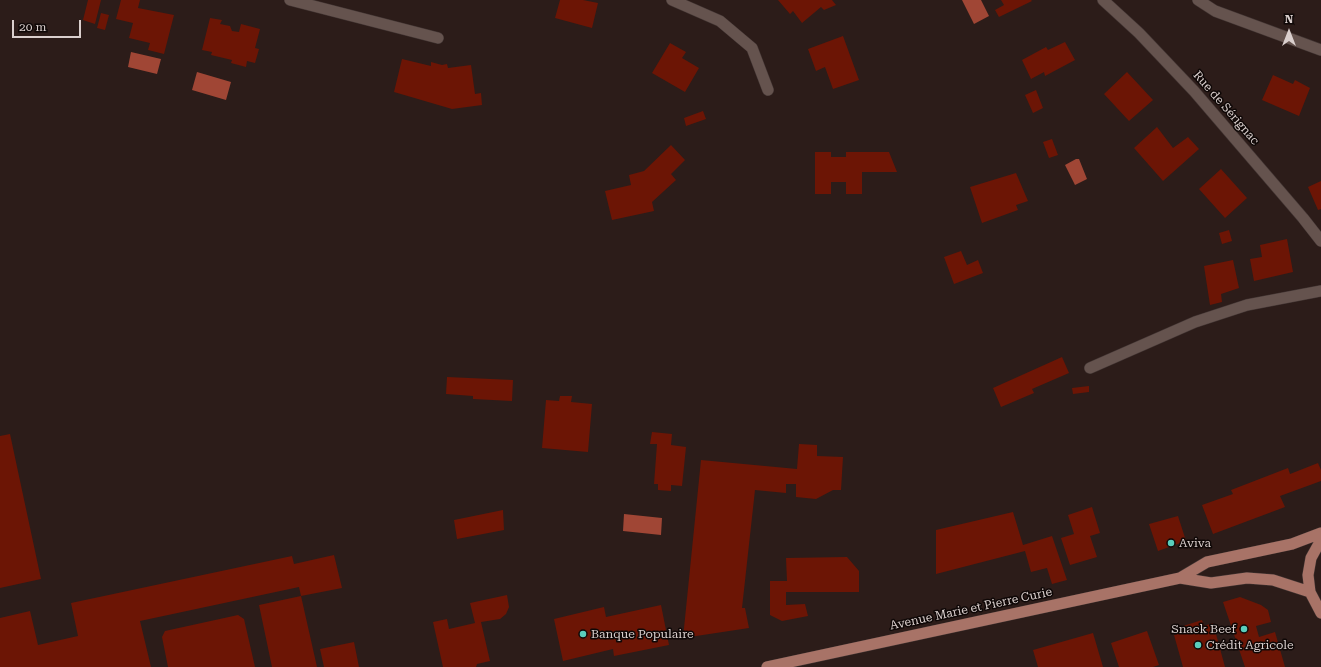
<!DOCTYPE html>
<html>
<head>
<meta charset="utf-8">
<style>
  body { margin:0 }
  #map { position:relative; width:1321px; height:667px; overflow:hidden; background:#2c1c19; font-family:"Roboto Serif",serif }
  canvas { display:block }
  .north { position:absolute; left:1269px; top:12px; width:40px; height:40px; -webkit-text-stroke:3px #0f0807; paint-order:stroke; rotate:0deg; font-size:11px; font-weight:700; line-height:16px; text-align:center; color:#dacfcd }
  .north::after { content:''; display:block; margin:auto; width:14px; height:18px; background:#dacfcd; clip-path:polygon(50% 0,100% 100%,50% 72%,0 100%) }
  .scale { position:absolute; left:12px; top:20px; width:69px; height:18px; box-sizing:border-box; border:2px solid #dacfcd; border-top:0; padding-left:5px; font-size:12px; line-height:14px; white-space:nowrap; color:#dacfcd; -webkit-text-stroke:3px #0f0807; paint-order:stroke }
</style>
</head>
<body>
<div id="map">
<canvas width="1321" height="667"></canvas>
<div class="north">N</div>
<div class="scale">20 m</div>
</div>
<script>
const c = document.querySelector('canvas').getContext('2d');
c.lineJoin = 'round';
function paint(path, color) {
  c.fillStyle = color;
  c.fill(path, 'evenodd');
}
function shape(rows) {
  const path = new Path2D();
  for (const r of rows) {
    path.moveTo(r[0], r[1]);
    for (let i = 2; i < r.length; i += 2) path.lineTo(r[i], r[i + 1]);
  }
  return path;
}
function stroke(path, color, width, dash) {
  c.strokeStyle = color;
  c.lineWidth = width;
  c.lineCap = dash ? 'butt' : 'round';
  c.setLineDash(dash || []);
  c.stroke(path);
}
function drawText(font, color, halo, rows, align = 'center') {
  c.font = font + ' "Roboto Serif",serif';
  c.lineWidth = 3;
  c.setLineDash([]);
  c.textBaseline = 'middle';
  c.strokeStyle = halo;
  c.fillStyle = color;
  for (const [text, x, y, turn = 0] of rows) {
    c.save();
    c.translate(x, y);
    c.rotate((+turn || 0) * Math.PI / 180);
    c.textAlign = isNaN(turn) ? turn : align;
    if (halo) c.strokeText(text, 0, 0);
    c.fillText(text, 0, 0);
    c.restore();
  }
}
paint(shape([
  [962,0,981,0,989,16,974,24],
  [131,52,161,59,157,74,128,67],
  [197,72,231,82,226,100,192,90],
  [1076,159,1079,159,1087,179,1075,185,1065,165],
  [624,514,662,518,661,535,623,531]
]), '#a04635');
paint(shape([
  [88,0,101,0,95,24,83,20],
  [121,0,140,0,138,8,174,15,164,54,148,50,150,43,129,38,133,23,116,19],
  [560,0,583,0,598,3,592,28,555,18],
  [778,0,832,0,836,5,824,10,821,7,802,23,793,11,790,14],
  [1001,0,1031,0,1032,1,999,17,995,10,1004,5],
  [101,13,109,15,105,30,97,28],
  [210,18,222,20,220,24,230,26,232,31,239,32,241,24,260,29,255,48,259,49,255,63,247,61,246,67,231,63,232,60,211,55,212,52,202,50],
  [843,36,859,80,833,89,825,67,816,71,808,49],
  [1065,42,1075,60,1045,76,1044,72,1031,79,1022,60,1046,47,1048,50],
  [670,43,686,52,682,58,699,68,685,92,652,73],
  [402,59,431,66,431,62,442,65,447,64,448,68,471,65,475,94,481,93,482,105,452,109,394,92],
  [1127,72,1153,100,1129,121,1104,94],
  [1273,75,1293,84,1295,80,1310,88,1299,116,1262,100],
  [1036,90,1043,108,1033,113,1025,95],
  [703,111,706,119,686,126,684,118],
  [1157,127,1173,148,1188,137,1199,149,1163,181,1134,148],
  [1052,139,1058,155,1049,158,1043,142],
  [671,145,685,160,671,174,676,180,652,202,654,211,612,220,605,191,631,185,629,175,644,171],
  [815,152,831,152,831,157,846,157,846,152,889,152,897,172,862,172,862,194,846,194,846,182,831,182,831,194,815,194],
  [1221,169,1247,198,1225,218,1199,189],
  [1016,173,1028,201,1016,205,1018,210,982,223,970,187],
  [1321,181,1321,209,1318,210,1308,187],
  [1229,230,1232,241,1222,244,1219,233],
  [1287,239,1293,272,1254,281,1250,259,1262,257,1260,245],
  [961,251,967,265,978,260,983,273,954,284,944,257],
  [1233,260,1239,288,1221,294,1222,302,1210,305,1204,266],
  [1062,357,1069,373,1032,389,1034,393,1001,407,993,388],
  [447,377,513,380,512,401,473,399,473,396,446,394],
  [1089,386,1089,392,1073,394,1072,388],
  [560,396,572,396,571,402,592,404,588,452,542,448,546,400,559,401],
  [652,432,672,434,671,445,686,447,682,486,671,485,671,491,658,490,658,484,654,484,657,444,650,444],
  [10,434,41,579,0,588,0,436],
  [799,444,817,445,817,456,843,457,841,490,833,490,816,499,796,497,796,484,786,484,786,493,755,490,742,608,745,608,749,628,683,638,701,460,797,469],
  [1318,463,1321,470,1321,481,1280,496,1285,507,1213,534,1202,505,1233,494,1231,490,1288,468,1290,474],
  [1092,507,1100,533,1090,536,1097,557,1070,565,1061,538,1074,534,1068,515],
  [503,510,504,530,457,539,454,520],
  [1013,512,1023,545,1052,536,1067,580,1052,584,1047,568,1031,572,1025,551,936,574,936,530],
  [1178,516,1186,541,1158,551,1149,524],
  [334,555,342,588,301,596,299,587,140,621,151,667,0,667,0,618,30,611,38,645,78,636,71,603,292,556,294,564],
  [847,557,859,571,859,592,786,592,786,605,805,604,808,616,782,621,770,615,770,581,787,581,786,558],
  [507,595,509,607,506,614,500,619,481,622,490,661,477,664,476,667,443,667,433,622,447,619,449,629,475,623,470,603],
  [301,596,317,667,272,667,259,605],
  [1240,597,1261,605,1268,610,1271,622,1256,626,1259,637,1275,632,1285,667,1245,667,1223,602],
  [661,605,669,645,614,656,613,649,563,661,554,619,604,607,606,617],
  [238,615,244,619,255,667,168,667,162,637,165,631],
  [1202,620,1204,626,1213,623,1225,667,1183,667,1174,635,1181,633,1180,627],
  [1147,631,1159,665,1153,667,1119,667,1111,643],
  [1093,633,1103,667,1038,667,1033,650],
  [354,642,359,667,324,667,320,649]
]), '#6c1505');
const minor = shape([
  [290,0,438,38],
  [672,0,720,21,752,48,768,90],
  [1103,0,1139,33,1194,91,1303,218,1321,241],
  [1198,0,1215,11,1321,50],
  [1090,368,1195,322,1247,305,1321,291]
]);
const primary = shape([
  [1321,540,1311,558,1308,575,1310,592,1321,613],
  [1180,578,1211,583,1247,578,1273,580,1310,592],
  [767,667,1180,578,1207,562,1292,544,1321,533]
]);
stroke(minor, '#433634', 12);
stroke(primary, '#433634', 12);
stroke(minor, '#65534e', 11);
stroke(primary, '#a87367', 11);
for (const [x, y, r, color] of [
  [1171,543,4,"#5acebd"],
  [1244,629,4,"#5acebd"],
  [583,634,4,"#5acebd"],
  [1198,645,4,"#5acebd"]
]) {
  const dot = new Path2D();
  dot.arc(x, y, r, 0, 2 * Math.PI);
  c.fillStyle = color;
  c.fill(dot);
  stroke(dot, '#0f0807', 1.5);
}
drawText('12px', '#dacfcd', '#0f0807', [
  ["Rue de Sérignac",1226,108,49],
  ["Avenue Marie et Pierre Curie",971,609,-12]
]);
drawText('12px', '#dacfcd', '#0f0807', [
  ["Aviva",1179,543],
  ["Snack Beef",1236,629,"right"],
  ["Banque Populaire",591,634],
  ["Crédit Agricole",1206,645]
], 'left');
</script>
</body>
</html>
